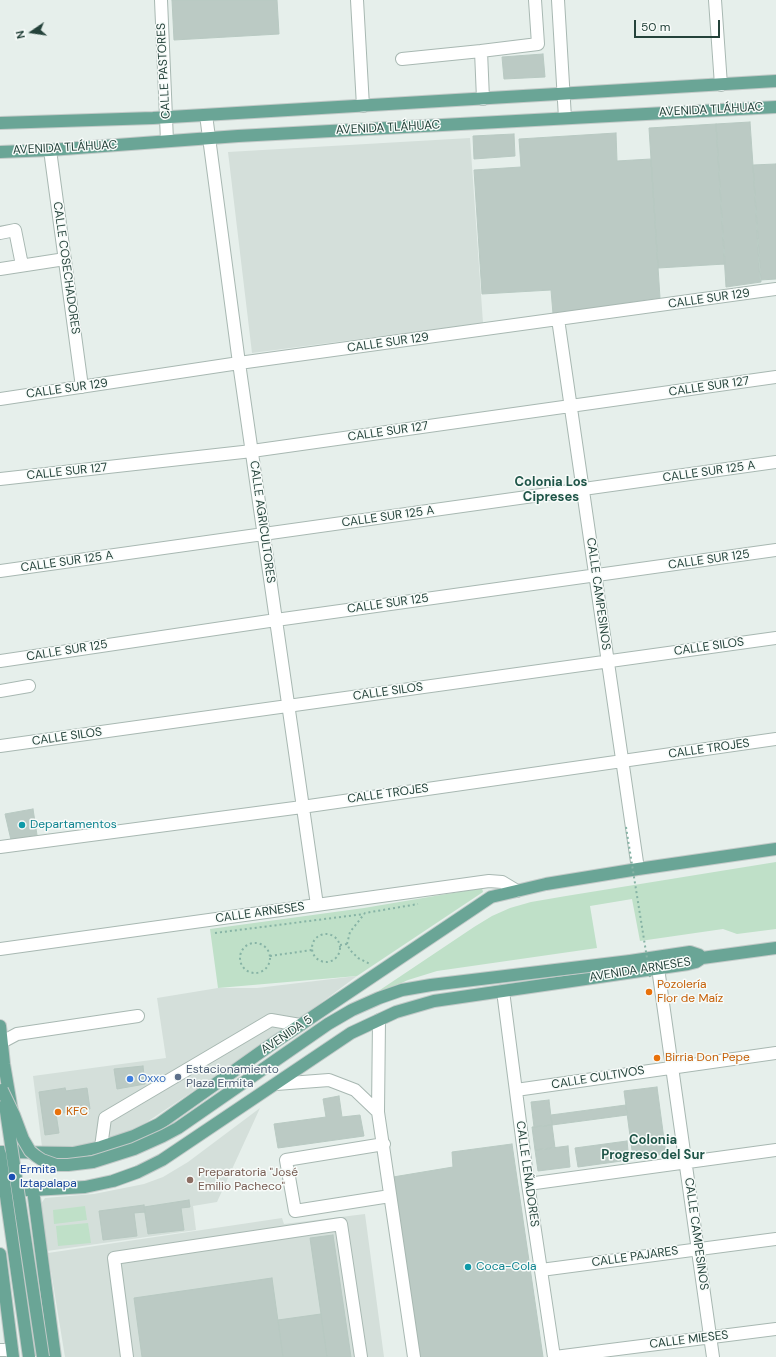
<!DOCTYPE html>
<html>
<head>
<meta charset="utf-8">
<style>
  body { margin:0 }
  #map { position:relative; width:776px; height:1357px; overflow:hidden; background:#e6efeb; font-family:"DM Sans",sans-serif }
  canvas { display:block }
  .north { position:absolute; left:12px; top:12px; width:40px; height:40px; -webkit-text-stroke:3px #f7fbf9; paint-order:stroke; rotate:257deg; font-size:11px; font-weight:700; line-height:16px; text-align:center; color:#24423a }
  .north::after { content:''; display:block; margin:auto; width:14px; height:18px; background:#24423a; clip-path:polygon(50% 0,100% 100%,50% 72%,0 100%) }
  .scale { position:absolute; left:634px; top:20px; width:86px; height:18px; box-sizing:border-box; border:2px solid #24423a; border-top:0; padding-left:5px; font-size:12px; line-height:14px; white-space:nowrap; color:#24423a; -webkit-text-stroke:3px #f7fbf9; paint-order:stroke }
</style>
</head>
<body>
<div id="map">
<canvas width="776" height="1357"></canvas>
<div class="north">N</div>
<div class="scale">50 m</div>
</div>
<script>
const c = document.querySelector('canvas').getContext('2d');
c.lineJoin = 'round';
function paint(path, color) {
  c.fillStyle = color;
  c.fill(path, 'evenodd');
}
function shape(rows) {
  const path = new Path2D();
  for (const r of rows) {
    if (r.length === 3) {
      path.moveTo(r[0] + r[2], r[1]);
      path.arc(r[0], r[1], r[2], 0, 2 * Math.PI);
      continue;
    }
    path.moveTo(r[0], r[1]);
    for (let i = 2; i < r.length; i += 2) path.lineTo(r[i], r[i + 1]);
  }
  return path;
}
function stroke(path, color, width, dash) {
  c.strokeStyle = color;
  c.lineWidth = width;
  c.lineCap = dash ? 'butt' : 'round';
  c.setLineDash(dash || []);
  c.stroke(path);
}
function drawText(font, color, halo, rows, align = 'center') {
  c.font = font + ' "DM Sans",sans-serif';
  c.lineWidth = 3;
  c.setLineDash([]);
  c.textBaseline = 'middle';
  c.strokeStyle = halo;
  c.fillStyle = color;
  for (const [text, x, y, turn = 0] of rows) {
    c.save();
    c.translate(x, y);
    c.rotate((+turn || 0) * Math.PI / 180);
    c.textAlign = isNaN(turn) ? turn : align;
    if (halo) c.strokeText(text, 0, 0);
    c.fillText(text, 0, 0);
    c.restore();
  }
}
paint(shape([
  [470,138,483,323,252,353,228,152],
  [357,976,283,1031,135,1130,103,1143,77,1147,42,1147,33,1076,166,1058,157,998,218,988,257,988],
  [260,1108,217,1202,193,1206,196,1230,47,1251,40,1205,45,1198,94,1194,144,1184,163,1177,188,1162],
  [365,1214,384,1357,65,1357,48,1253,282,1218,284,1224]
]), '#d4dfda');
paint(shape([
  [776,862,776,929,737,934,723,929,640,941,632,899,590,906,597,948,437,971,408,980,368,998,474,927,492,916,510,908,531,902,566,896],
  [482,888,483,892,357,976,218,988,210,929,364,908],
  [85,1206,87,1220,54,1224,53,1210],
  [88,1223,91,1243,58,1246,56,1226]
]), '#bfe0c8');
const building = shape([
  [172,0,277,0,279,34,174,40,172,0],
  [543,54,545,77,504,79,502,57,543,54],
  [750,122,761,282,726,287,716,124,750,122],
  [716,124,725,264,658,268,649,128,716,124],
  [616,133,617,161,651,159,660,298,553,314,551,290,482,294,474,170,521,167,519,139,616,133],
  [514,134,515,156,474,159,473,136,514,134],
  [776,164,776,279,760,280,753,165,776,164],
  [33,809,37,835,11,840,5,814,33,809],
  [143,1066,145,1084,117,1089,114,1069,143,1066],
  [657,1087,666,1154,633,1158,624,1091,657,1087],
  [65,1088,66,1091,87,1088,90,1109,56,1114,59,1133,45,1135,39,1092,65,1088],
  [339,1096,342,1117,360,1115,364,1136,278,1148,274,1124,326,1117,323,1099,339,1096],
  [549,1100,552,1125,534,1127,531,1102,549,1100],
  [626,1105,627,1115,552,1125,551,1115,626,1105],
  [552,1125,555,1148,535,1150,532,1127,552,1125],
  [627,1141,629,1160,578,1167,575,1148,627,1141],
  [512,1144,543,1357,420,1357,393,1177,453,1167,452,1152,512,1144],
  [568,1146,570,1167,538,1171,535,1150,568,1146],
  [189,1200,190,1207,181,1208,184,1230,148,1234,144,1207,189,1200],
  [144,1205,145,1212,134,1213,137,1236,103,1240,99,1211,144,1205],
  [333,1235,351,1357,327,1357,321,1314,310,1238,333,1235],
  [272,1278,283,1357,142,1357,134,1298,272,1278],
  [321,1314,327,1357,283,1357,278,1320,321,1314]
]);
paint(building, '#bbcac4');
stroke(building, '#b8c9c2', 1);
const minor = shape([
  [161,0,167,141],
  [357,0,363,106],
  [558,0,565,118],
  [715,0,721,85],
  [402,59,481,51],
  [483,99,481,51,538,44,535,0],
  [206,115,239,363,317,905],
  [50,150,82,387],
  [0,233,15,230,22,265],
  [0,269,65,259],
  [558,319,638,869],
  [0,399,239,363,776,289],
  [0,479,252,451,776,377],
  [0,571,776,462],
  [0,661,276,620,776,550],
  [0,691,29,686],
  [0,746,776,638],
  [0,847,302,807,776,739],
  [0,949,489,881,502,882,517,891],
  [658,968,713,1357],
  [503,991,528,1184,554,1357],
  [379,1020,378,1112,414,1357],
  [2,1042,17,1034,138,1016],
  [276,1084,329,1080,355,1090,378,1112],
  [516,1090,776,1053],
  [384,1144,286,1160,295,1211,390,1196],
  [101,1147,105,1118,271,1020,300,1025],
  [528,1184,776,1150],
  [541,1270,776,1239],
  [0,1350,12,1350],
  [127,1357,114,1258,341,1224,361,1357],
  [555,1357,776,1329]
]);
const major = shape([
  [0,123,153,118,776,81],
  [0,152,50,150,238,136,776,107],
  [630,961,690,952,699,955,702,958],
  [0,1026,4,1064,19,1152],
  [0,1152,73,1153,101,1147,134,1136,159,1124,272,1044,491,897,546,884,638,869,776,849],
  [8,1190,33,1190,85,1187,113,1181,138,1172,162,1160,351,1033,396,1012,434,1001,688,964,696,962,702,958,776,948],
  [33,1190,55,1357],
  [0,1254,13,1357]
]);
stroke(minor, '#a8b8b2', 14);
stroke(major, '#c2cac8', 14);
stroke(shape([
  [215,933,364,914],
  [326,948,14],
  [255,958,15],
  [347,944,350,932,365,913,418,904],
  [340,945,347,944,350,950,358,958,370,964],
  [270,956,312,950]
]), '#86b3a5', 2, [2, 3]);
stroke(minor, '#fff', 12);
stroke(major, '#6aa596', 12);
const majorBridge = shape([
  [2,1090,14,1115,23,1139,30,1151,36,1156,42,1160,56,1165,68,1165,93,1162,134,1149,163,1136,178,1128,328,1024,352,1010,379,998,402,990,431,985,630,961],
  [5,1105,43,1357],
  [0,1154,29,1357]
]);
stroke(majorBridge, '#c2cac8', 14, []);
stroke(shape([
  [626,827,650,977]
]), '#86b3a5', 2, [2, 3]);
stroke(majorBridge, '#6aa596', 12);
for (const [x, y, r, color] of [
  [22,825,4,"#0f9aa8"],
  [649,992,4,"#e8710a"],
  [657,1058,4,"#e8710a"],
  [178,1077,4,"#5c6f8a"],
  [130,1079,4,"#3f7fe0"],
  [58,1112,4,"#e8710a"],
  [12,1177,4,"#1a4fb4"],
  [190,1180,4,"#8d6e63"],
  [468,1267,4,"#0f9aa8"]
]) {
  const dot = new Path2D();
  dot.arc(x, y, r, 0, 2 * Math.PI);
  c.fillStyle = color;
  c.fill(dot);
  stroke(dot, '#f7fbf9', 1.5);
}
drawText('12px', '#24423a', '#f7fbf9', [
  ["CALLE PASTORES",164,71,-93],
  ["AVENIDA TLÁHUAC",711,110,-3],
  ["AVENIDA TLÁHUAC",388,128,-3],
  ["AVENIDA TLÁHUAC",65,148,-3],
  ["CALLE COSECHADORES",66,268,82],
  ["CALLE SUR 129",709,299,-8],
  ["CALLE SUR 129",388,343,-8],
  ["CALLE SUR 127",709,387,-8],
  ["CALLE SUR 129",67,389,-8],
  ["CALLE SUR 127",388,432,-8],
  ["CALLE SUR 127",67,472,-6],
  ["CALLE SUR 125 A",709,472,-8],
  ["CALLE SUR 125 A",388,517,-8],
  ["CALLE AGRICULTORES",262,522,82],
  ["CALLE SUR 125",709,560,-8],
  ["CALLE SUR 125 A",67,562,-8],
  ["CALLE CAMPESINOS",598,594,82],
  ["CALLE SUR 125",388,604,-8],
  ["CALLE SILOS",709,647,-8],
  ["CALLE SUR 125",67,651,-9],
  ["CALLE SILOS",388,692,-8],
  ["CALLE SILOS",67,737,-8],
  ["CALLE TROJES",709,749,-8],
  ["CALLE TROJES",388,794,-8],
  ["CALLE ARNESES",260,913,-8],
  ["AVENIDA ARNESES",640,970,-9],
  ["AVENIDA 5",287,1035,-34],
  ["CALLE CULTIVOS",598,1078,-9],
  ["CALLE LEÑADORES",527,1174,82],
  ["CALLE CAMPESINOS",696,1234,82],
  ["CALLE PAJARES",635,1257,-8],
  ["CALLE MIESES",689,1340,-7]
]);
drawText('12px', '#0d838f', '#f7fbf9', [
  ["Departamentos",30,825],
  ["Coca-Cola",476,1267]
], 'left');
drawText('12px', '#c56008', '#f7fbf9', [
  ["Pozolería",657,985],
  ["Flor de Maíz",657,999],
  ["Birria Don Pepe",665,1058],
  ["KFC",66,1112]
], 'left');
drawText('12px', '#4e5e75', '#f7fbf9', [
  ["Estacionamiento",186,1070],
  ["Plaza Ermita",186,1084]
], 'left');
drawText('12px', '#366cbe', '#f7fbf9', [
  ["Oxxo",138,1079]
], 'left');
drawText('12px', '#164399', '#f7fbf9', [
  ["Ermita",20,1170],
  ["Iztapalapa",20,1184]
], 'left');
drawText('12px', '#785e54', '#f7fbf9', [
  ["Preparatoria \"José",198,1173],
  ["Emilio Pacheco\"",198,1187]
], 'left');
drawText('bold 13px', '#1f5548', '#f7fbf9', [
  ["Colonia Los",551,483],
  ["Cipreses",551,498],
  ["Colonia",653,1141],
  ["Progreso del Sur",653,1156]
]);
</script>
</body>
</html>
